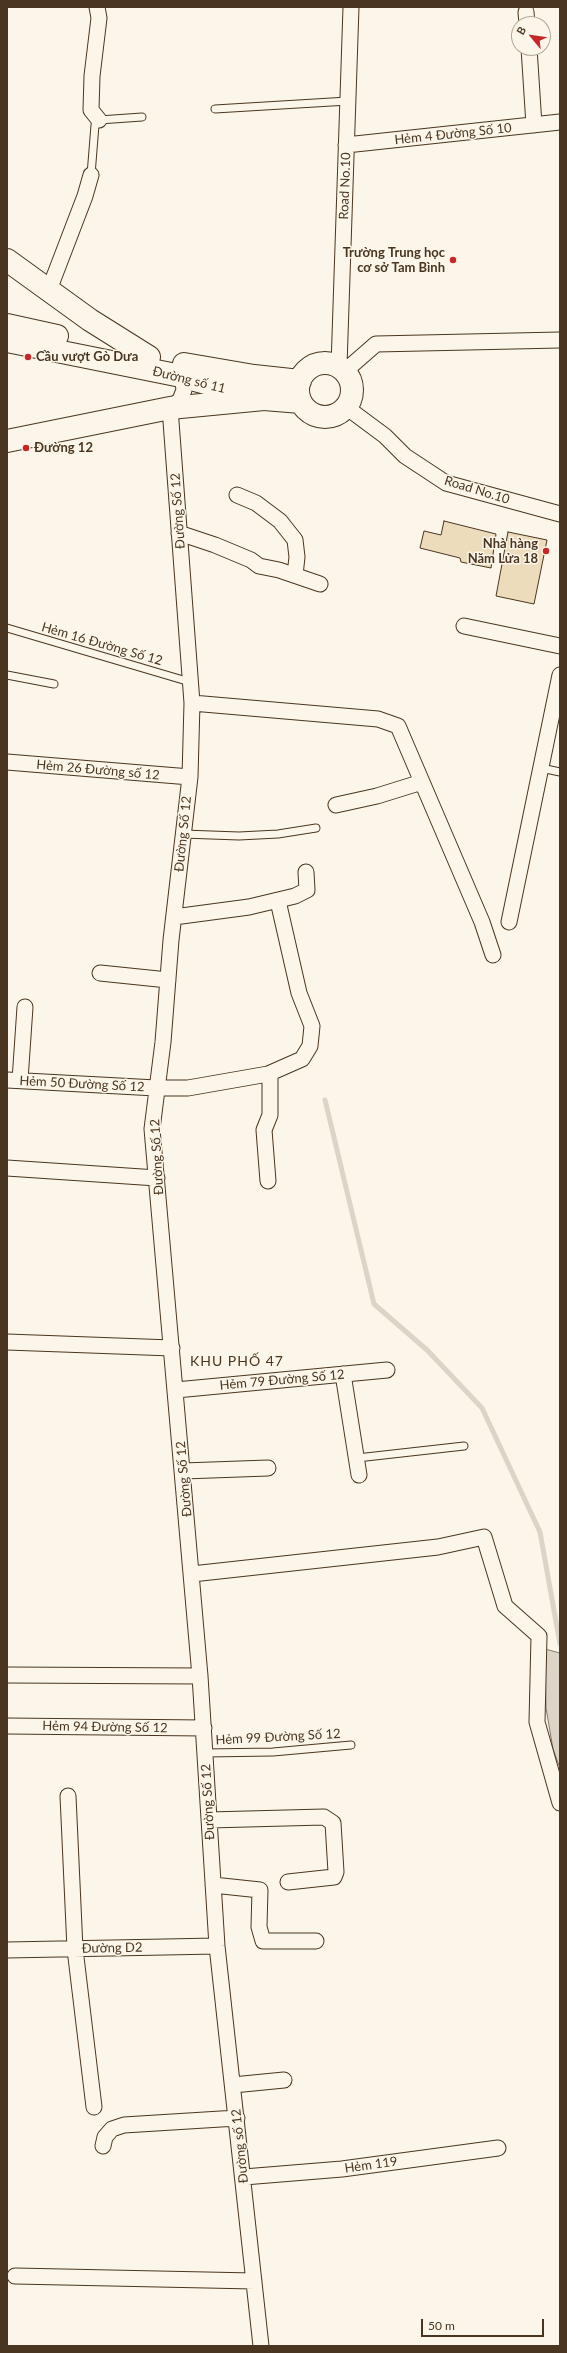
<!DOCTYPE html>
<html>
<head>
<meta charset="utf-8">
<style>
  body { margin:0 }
  #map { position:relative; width:567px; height:2353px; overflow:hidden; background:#fbf6e9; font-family:Lato,sans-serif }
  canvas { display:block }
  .frame { position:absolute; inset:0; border:8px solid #4a3520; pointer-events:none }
  .north { position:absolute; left:511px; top:16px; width:40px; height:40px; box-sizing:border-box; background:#fbf6e9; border:1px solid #b4a999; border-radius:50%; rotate:299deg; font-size:11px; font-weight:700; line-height:16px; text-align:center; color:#4a3520 }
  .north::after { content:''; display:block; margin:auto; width:14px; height:18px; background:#c62828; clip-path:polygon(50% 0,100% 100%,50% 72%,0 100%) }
  .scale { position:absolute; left:421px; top:2319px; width:123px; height:18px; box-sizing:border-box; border:2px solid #4a3520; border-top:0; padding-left:5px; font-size:12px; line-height:14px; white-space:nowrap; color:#4a3520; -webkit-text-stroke:3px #fbf6e9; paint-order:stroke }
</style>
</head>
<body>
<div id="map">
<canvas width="567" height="2353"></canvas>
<div class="frame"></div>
<div class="north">B</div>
<div class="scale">50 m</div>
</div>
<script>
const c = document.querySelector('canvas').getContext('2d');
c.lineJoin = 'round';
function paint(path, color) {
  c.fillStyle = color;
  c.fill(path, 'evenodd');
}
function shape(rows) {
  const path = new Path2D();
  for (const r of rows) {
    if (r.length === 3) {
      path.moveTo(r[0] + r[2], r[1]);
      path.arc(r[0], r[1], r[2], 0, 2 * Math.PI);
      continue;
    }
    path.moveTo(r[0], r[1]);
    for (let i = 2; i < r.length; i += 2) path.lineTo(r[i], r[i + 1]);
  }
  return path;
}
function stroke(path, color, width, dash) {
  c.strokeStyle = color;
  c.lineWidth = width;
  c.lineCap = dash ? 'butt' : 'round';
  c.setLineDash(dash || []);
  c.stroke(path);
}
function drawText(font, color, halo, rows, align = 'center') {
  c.font = font + ' Lato,sans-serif';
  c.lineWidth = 3;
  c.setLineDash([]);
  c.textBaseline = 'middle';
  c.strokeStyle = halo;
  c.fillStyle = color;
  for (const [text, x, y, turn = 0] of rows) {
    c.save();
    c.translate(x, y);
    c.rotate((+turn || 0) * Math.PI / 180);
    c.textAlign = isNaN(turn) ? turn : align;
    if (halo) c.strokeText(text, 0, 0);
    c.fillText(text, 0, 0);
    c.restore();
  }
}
const water = shape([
  [545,1649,560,1653,560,1768,553,1749,546,1708,545,1649]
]);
paint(water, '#dcd4c6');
stroke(water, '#887966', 1);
stroke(shape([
  [325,1100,374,1304,427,1350,482,1408,540,1532,560,1644]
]), '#dcd4c6', 5);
const building = shape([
  [444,521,496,534,491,568,461,562,460,558,420,548,424,531,441,535,444,521],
  [508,532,547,540,534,604,496,596,508,532]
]);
paint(building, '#ecdcbc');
stroke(building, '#4a3520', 1);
const lane = shape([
  [215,109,348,101],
  [99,120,142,117],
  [91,175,95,125],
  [7,628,190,682],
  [7,675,54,684],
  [541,768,560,772],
  [183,834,239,836,278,834,316,828],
  [357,1458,464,1446],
  [205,1753,273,1752,351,1745]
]);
const street = shape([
  [97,7,99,18,92,76,91,110,99,120],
  [526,12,527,24],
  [529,48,534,125],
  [346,145,560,122],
  [49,290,85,196,91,175],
  [339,366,351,7],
  [345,371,376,344,560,340],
  [176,375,183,382,184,390,180,400,170,408,192,703,190,777,171,940,163,1042,152,1129,200,1676,217,1946,261,2346],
  [346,407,385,436,405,456,446,483,560,514],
  [237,495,256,503,280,521,295,540,297,557,295,575],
  [179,533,215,545,251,560,259,566,279,570,320,584],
  [464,626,560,646],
  [192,703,378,719,398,726,482,922,493,955],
  [7,762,190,777],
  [336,805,377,796,422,782],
  [174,917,249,907,295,896,307,890,306,872],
  [509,922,560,675],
  [100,973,168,980],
  [268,1074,270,1078,270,1115,264,1130,268,1181],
  [7,1080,156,1088,188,1088,268,1074,302,1059,310,1046,312,1026,299,993,278,901],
  [20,1080,25,1007],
  [7,1168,157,1178],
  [7,1342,172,1348],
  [343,1374,359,1475],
  [176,1390,387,1370],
  [183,1471,268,1468],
  [192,1574,438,1547,484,1537,505,1606,539,1636,537,1722,560,1803],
  [7,1675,200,1676],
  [7,1726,204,1728],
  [68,1796,75,1949,94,2107],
  [209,1820,324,1817,333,1823,336,1872,334,1877,288,1882],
  [213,1885,260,1890,259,1927,263,1941,316,1941],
  [7,1950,217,1946],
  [233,2085,284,2080],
  [103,2146,105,2137,112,2129,124,2125,237,2118],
  [244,2177,342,2169,498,2148],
  [15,2276,254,2281]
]);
const primary = shape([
  [7,325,57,336],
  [7,341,176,375,264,399,301,402],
  [325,390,27],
  [184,364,254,376,300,381]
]);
const highway = shape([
  [7,260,90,320,149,357],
  [7,441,170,408,264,399]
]);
stroke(lane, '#4a3520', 9);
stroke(street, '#4a3520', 17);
stroke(primary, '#4a3520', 24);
stroke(highway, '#4a3520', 24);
stroke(lane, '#fbf6e9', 7);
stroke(street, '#fbf6e9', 15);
stroke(primary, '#fbf6e9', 22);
stroke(highway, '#fbf6e9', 22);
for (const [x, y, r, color] of [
  [453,260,4,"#c62828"],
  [28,357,4,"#c62828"],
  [26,448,4,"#c62828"],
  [546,551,4,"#c62828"]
]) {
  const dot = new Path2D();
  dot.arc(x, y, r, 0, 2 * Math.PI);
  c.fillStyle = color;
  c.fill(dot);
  stroke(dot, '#fbf6e9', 1.5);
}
drawText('13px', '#4a3520', '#fbf6e9', [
  ["Hẻm 4 Đường Số 10",453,134,-6],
  ["Road No.10",345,186,-88],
  ["Đường số 11",189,380,14],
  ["Road No.10",477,490,17],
  ["Đường Số 12",178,511,-94],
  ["Hẻm 16 Đường Số 12",102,644,16],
  ["Hẻm 26 Đường số 12",98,770,5],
  ["Đường Số 12",183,834,-84],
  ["Hẻm 50 Đường Số 12",82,1084,3],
  ["Đường Số 12",157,1157,-93],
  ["Hẻm 79 Đường Số 12",282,1380,-5],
  ["Đường Số 12",184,1479,-95],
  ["Hẻm 94 Đường Số 12",105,1727,1],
  ["Hẻm 99 Đường Số 12",278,1737,-3],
  ["Đường Số 12",208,1802,-93],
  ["Đường D2",112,1948,-1],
  ["Đường số 12",240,2146,-96],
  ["Hẻm 119",371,2165,-8]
]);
drawText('bold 13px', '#4a3520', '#fbf6e9', [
  ["Trường Trung học",445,253],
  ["cơ sở Tam Bình",445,268],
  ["Cầu vượt Gò Dưa",36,357,"left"],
  ["Đường 12",34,448,"left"],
  ["Nhà hàng",538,544],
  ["Năm Lửa 18",538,559]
], 'right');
c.letterSpacing = '1px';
drawText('14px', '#4a3520', '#fbf6e9', [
  ["KHU PHỐ 47",237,1361]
]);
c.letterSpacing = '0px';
</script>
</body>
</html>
